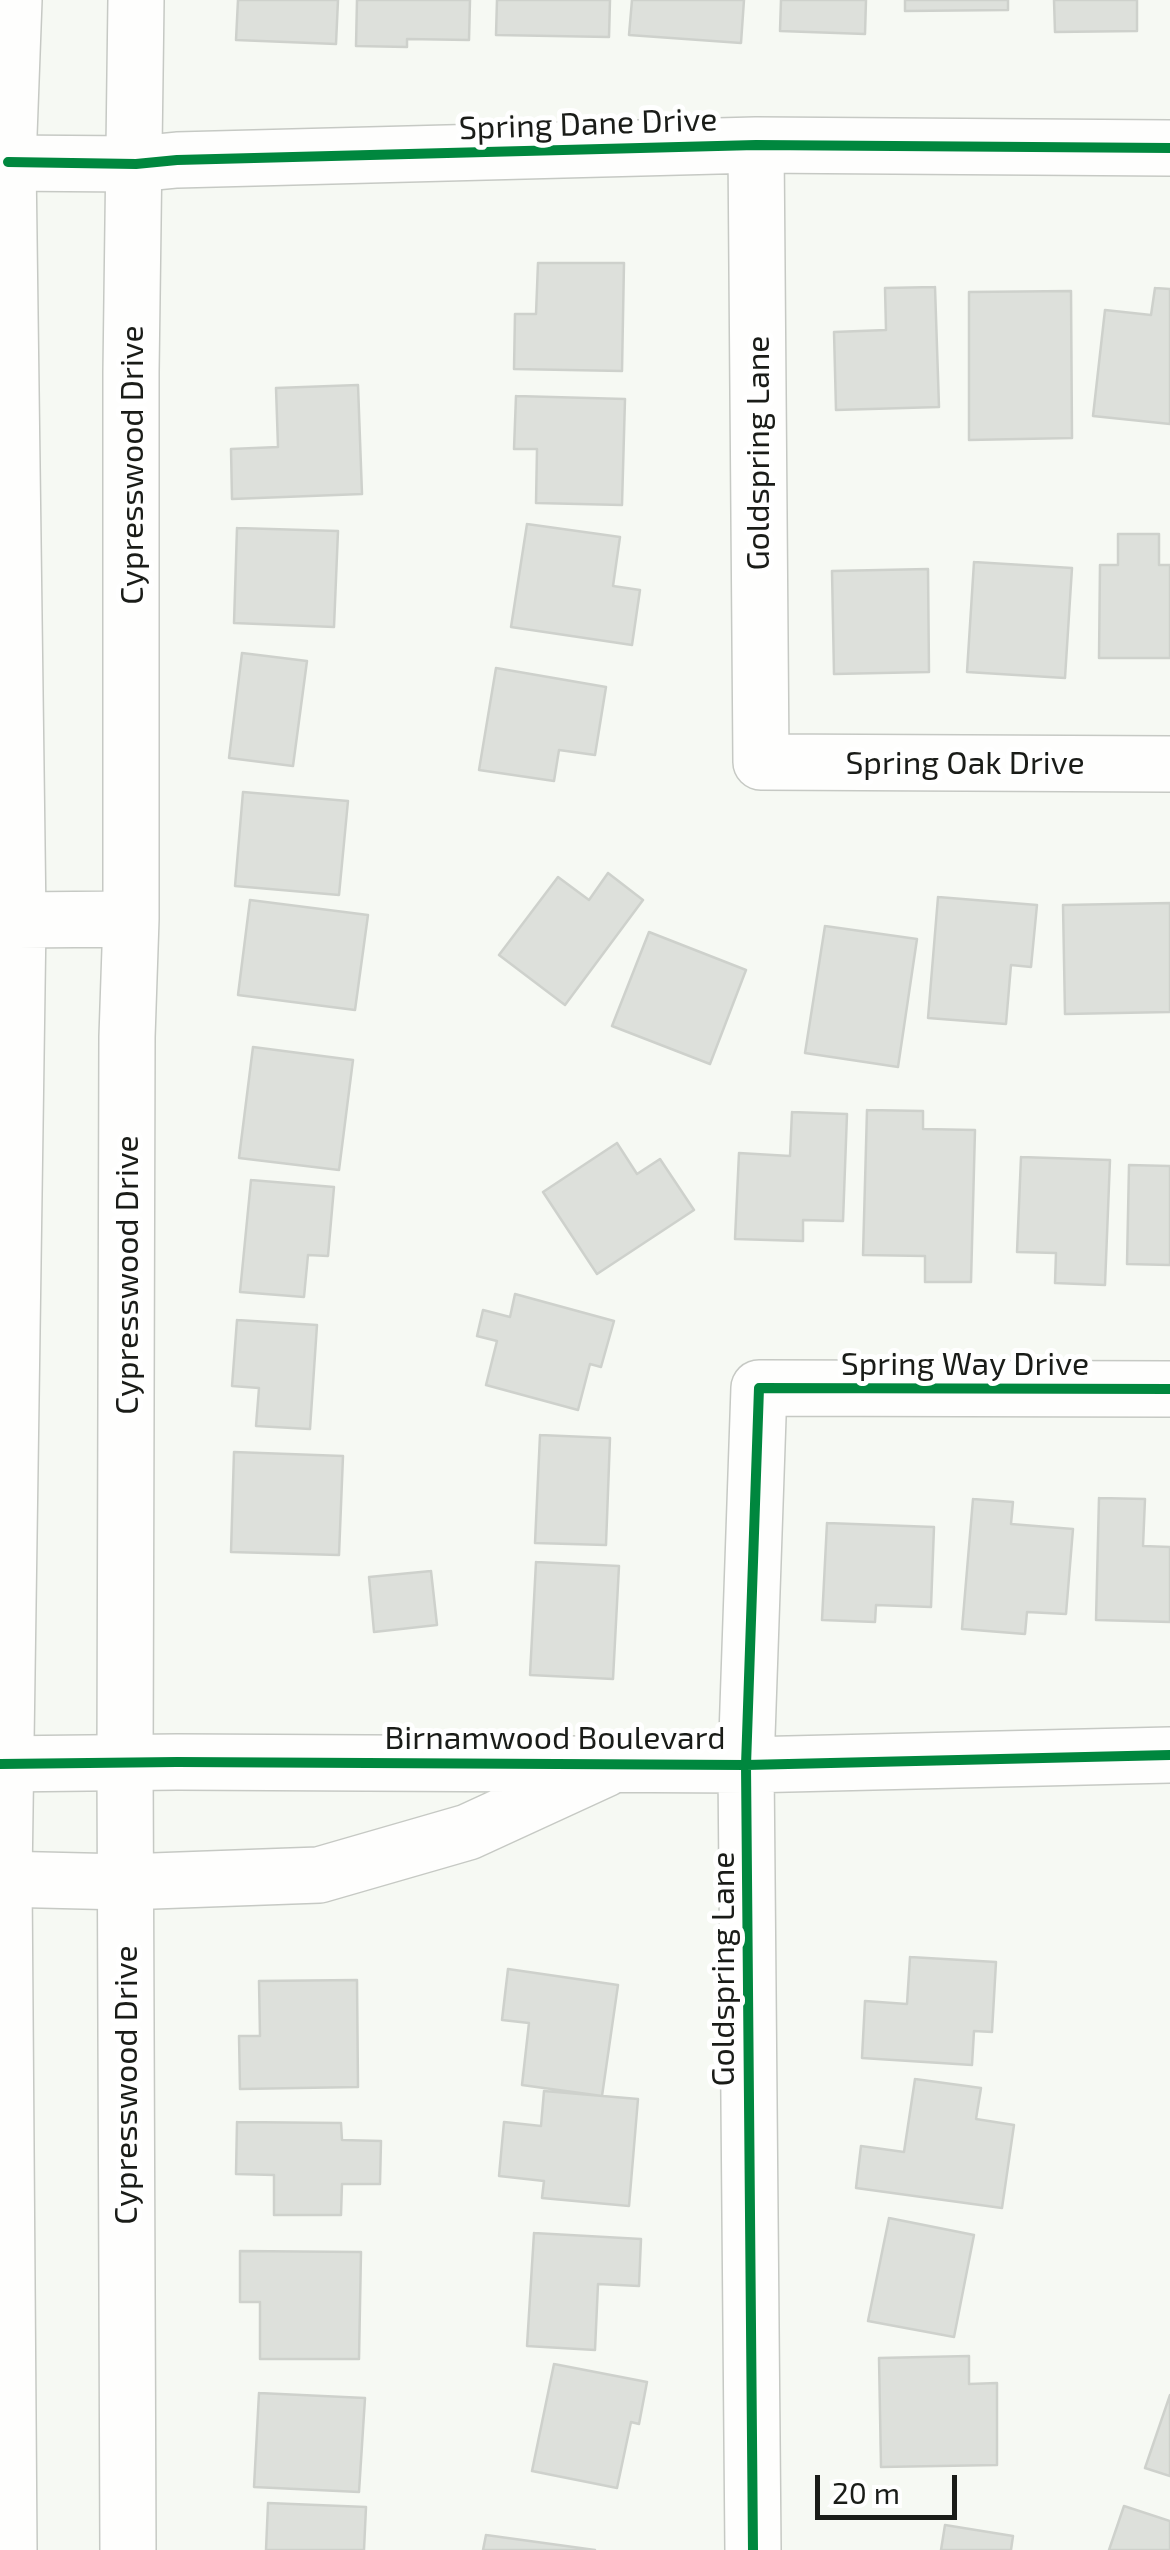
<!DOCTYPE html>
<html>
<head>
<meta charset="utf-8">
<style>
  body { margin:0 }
  #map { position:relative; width:1170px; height:2550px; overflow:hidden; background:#f6f9f3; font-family:"Exo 2",sans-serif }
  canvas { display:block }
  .scale { position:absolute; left:815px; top:2475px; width:142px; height:45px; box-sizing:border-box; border:5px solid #1a1c18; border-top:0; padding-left:12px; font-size:30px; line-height:35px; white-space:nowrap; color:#1a1c18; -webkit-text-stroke:8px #fff; paint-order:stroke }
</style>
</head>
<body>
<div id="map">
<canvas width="1170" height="2550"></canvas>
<div class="scale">20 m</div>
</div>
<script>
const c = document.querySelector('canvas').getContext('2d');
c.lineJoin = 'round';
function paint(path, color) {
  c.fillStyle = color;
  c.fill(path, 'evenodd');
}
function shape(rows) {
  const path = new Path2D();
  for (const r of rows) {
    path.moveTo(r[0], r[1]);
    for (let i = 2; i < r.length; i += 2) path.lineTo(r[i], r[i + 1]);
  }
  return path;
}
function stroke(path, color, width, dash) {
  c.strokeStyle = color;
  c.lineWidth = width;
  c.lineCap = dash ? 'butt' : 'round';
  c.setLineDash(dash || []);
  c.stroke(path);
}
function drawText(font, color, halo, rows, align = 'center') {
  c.font = font + ' "Exo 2",sans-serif';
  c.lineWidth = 10;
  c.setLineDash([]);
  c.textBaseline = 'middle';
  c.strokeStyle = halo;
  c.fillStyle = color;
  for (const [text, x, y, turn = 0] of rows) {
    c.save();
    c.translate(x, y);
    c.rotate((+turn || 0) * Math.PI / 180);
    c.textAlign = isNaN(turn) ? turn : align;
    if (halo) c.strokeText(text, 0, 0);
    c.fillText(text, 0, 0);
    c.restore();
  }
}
const building = shape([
  [238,0,338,0,336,44,236,40,238,0],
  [357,0,470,0,469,40,407,39,407,47,356,46,357,0],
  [497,0,610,0,609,37,496,35,497,0],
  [632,0,744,0,741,43,629,35,632,0],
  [781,0,866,0,865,34,780,31,781,0],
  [905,0,1008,0,1008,10,905,11,905,0],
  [1054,0,1137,0,1137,31,1055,32,1054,0],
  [538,263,624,263,622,371,514,369,515,314,536,314,538,263],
  [935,287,939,407,836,410,834,332,886,330,885,288,935,287],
  [1155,288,1170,289,1170,424,1093,416,1105,310,1151,315,1155,288],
  [1071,291,1072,438,969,440,969,292,1071,291],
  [358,385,362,494,232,499,231,449,278,447,276,388,358,385],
  [516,396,625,399,622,505,536,503,537,449,514,449,516,396],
  [527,524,620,537,613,586,640,590,632,645,511,627,527,524],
  [237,528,338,531,334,627,234,623,237,528],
  [1118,534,1159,534,1159,565,1170,565,1170,658,1099,658,1100,565,1118,565,1118,534],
  [974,562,1072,568,1065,678,967,672,974,562],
  [928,569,929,672,834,674,832,571,928,569],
  [242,653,307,661,293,766,229,758,242,653],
  [496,668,606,687,595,755,559,750,554,781,479,770,496,668],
  [243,792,348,801,339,895,235,886,243,792],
  [608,873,643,900,565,1005,499,955,558,877,589,900,608,873],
  [938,897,1037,905,1031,967,1011,965,1006,1024,928,1018,938,897],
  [250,900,368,915,355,1010,238,995,250,900],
  [1170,903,1170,1012,1065,1014,1063,905,1170,903],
  [825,926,917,939,898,1067,805,1053,825,926],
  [649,932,746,970,710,1064,612,1026,649,932],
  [253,1047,353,1060,339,1170,239,1158,253,1047],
  [867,1110,923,1111,923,1129,975,1130,971,1282,925,1282,925,1256,863,1255,867,1110],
  [792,1112,847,1114,843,1221,803,1220,803,1241,735,1239,739,1153,790,1156,792,1112],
  [617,1143,637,1174,660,1159,694,1210,597,1274,543,1192,617,1143],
  [1021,1157,1110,1160,1105,1285,1055,1283,1056,1253,1017,1252,1021,1157],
  [1129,1165,1170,1166,1170,1265,1127,1264,1129,1165],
  [251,1180,334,1187,328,1256,308,1255,304,1297,240,1292,251,1180],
  [515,1294,614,1321,601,1367,590,1364,578,1410,486,1385,497,1341,477,1336,483,1310,510,1317,515,1294],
  [237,1320,317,1325,310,1429,256,1426,259,1388,232,1386,237,1320],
  [540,1435,610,1438,606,1545,535,1543,540,1435],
  [234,1452,343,1456,339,1555,231,1552,234,1452],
  [1099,1498,1145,1499,1143,1546,1170,1547,1170,1622,1096,1620,1099,1498],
  [973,1499,1013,1502,1011,1524,1073,1529,1066,1614,1027,1612,1025,1634,962,1629,973,1499],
  [827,1523,934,1527,931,1607,876,1605,875,1622,822,1620,827,1523],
  [536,1562,619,1566,613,1679,530,1675,536,1562],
  [431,1571,437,1625,374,1632,369,1577,431,1571],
  [910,1957,996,1962,992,2032,974,2031,972,2065,862,2058,865,2001,907,2004,910,1957],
  [508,1969,618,1985,602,2096,522,2085,529,2023,502,2020,508,1969],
  [357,1980,358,2087,240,2089,239,2036,260,2036,259,1981,357,1980],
  [915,2079,981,2088,976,2119,1014,2125,1002,2208,856,2188,861,2146,904,2152,915,2079],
  [544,2091,638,2099,629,2206,542,2198,544,2181,499,2176,504,2122,541,2126,544,2091],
  [237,2122,341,2123,342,2140,381,2141,380,2184,342,2184,341,2215,274,2215,274,2175,236,2174,237,2122],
  [889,2218,974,2235,954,2337,868,2321,889,2218],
  [534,2233,641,2239,639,2286,598,2284,595,2350,527,2346,534,2233],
  [240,2251,361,2252,359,2359,260,2359,260,2302,240,2302,240,2251],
  [969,2356,969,2384,997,2383,997,2465,881,2467,879,2358,969,2356],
  [554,2364,647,2382,639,2424,631,2422,617,2488,532,2471,554,2364],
  [259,2393,365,2398,359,2492,254,2487,259,2393],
  [1170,2395,1170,2476,1145,2468,1170,2395],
  [268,2503,366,2507,364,2550,266,2550,268,2503],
  [1124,2506,1170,2521,1170,2550,1109,2550,1124,2506],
  [945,2525,1013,2536,1011,2550,941,2550,945,2525],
  [486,2535,595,2550,483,2550,486,2535]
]);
paint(building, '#dde0db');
stroke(building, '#ced1cc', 2.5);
const minor = shape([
  [756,145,761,762,1170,764],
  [0,163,136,164,177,160,756,145,1170,148],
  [0,1764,177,1762,746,1765,1170,1755],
  [0,1879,125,1882,319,1875,468,1832,605,1769],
  [753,2550,746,1765,759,1388,1170,1389]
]);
const major = shape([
  [18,920,131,919],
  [9,2550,4,1879,18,920,8,162,14,0],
  [128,2550,125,1763,127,1037,131,919,131,372,136,0]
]);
stroke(minor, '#c6c9c4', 58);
stroke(major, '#c6c9c4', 58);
stroke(minor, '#fefefd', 55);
stroke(major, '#fefefd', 55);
stroke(shape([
  [8,162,136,164,177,160,756,145,1170,148],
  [0,1764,177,1762,746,1765,1170,1755],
  [753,2550,746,1765,759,1388,1170,1389]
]), '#00873e', 10);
drawText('32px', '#1a1c18', '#fff', [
  ["Spring Dane Drive",588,124,-2],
  ["Goldspring Lane",758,453,-90],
  ["Cypresswood Drive",132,465,-90],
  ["Spring Oak Drive",965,763],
  ["Cypresswood Drive",127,1275,-90],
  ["Spring Way Drive",965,1364],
  ["Birnamwood Boulevard",555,1738],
  ["Goldspring Lane",723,1969,-90],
  ["Cypresswood Drive",126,2085,-90]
]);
</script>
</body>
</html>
